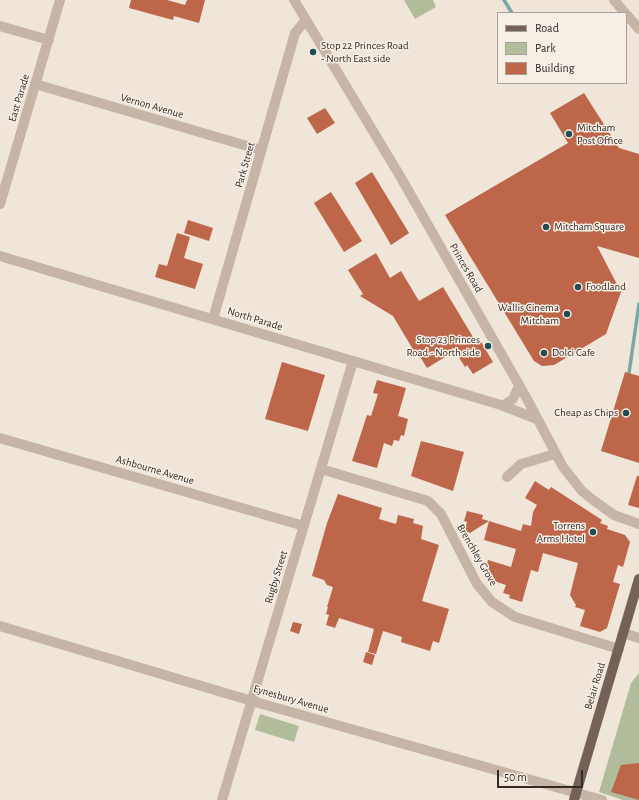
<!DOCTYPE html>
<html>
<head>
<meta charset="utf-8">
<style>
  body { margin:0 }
  #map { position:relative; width:639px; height:800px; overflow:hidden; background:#efe5d9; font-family:"Alegreya Sans",sans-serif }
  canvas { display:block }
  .legend { position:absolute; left:497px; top:12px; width:130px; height:72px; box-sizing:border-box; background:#f7efe5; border:1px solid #a9a099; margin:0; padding:5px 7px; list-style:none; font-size:12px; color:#332a26 }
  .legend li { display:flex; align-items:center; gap:8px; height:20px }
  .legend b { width:20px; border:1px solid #a9a099 }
  .scale { position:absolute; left:497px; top:770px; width:86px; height:18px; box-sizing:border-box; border:2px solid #332a26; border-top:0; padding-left:5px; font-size:12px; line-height:14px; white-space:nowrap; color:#332a26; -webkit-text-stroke:3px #f7efe5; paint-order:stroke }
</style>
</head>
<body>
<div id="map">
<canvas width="639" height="800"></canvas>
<ul class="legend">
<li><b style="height:5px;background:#746258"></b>Road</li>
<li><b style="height:11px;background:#b1bd9a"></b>Park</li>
<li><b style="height:11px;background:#bd6649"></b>Building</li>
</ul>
<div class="scale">50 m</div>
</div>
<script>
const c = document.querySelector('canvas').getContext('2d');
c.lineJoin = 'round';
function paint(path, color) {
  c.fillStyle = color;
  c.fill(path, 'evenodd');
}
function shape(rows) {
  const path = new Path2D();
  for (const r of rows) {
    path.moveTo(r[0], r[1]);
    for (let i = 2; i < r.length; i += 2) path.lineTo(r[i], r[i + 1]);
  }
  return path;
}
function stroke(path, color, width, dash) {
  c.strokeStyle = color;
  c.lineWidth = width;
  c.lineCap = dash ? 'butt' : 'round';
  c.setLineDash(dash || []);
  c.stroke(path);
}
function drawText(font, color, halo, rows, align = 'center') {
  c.font = font + ' "Alegreya Sans",sans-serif';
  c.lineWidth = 3;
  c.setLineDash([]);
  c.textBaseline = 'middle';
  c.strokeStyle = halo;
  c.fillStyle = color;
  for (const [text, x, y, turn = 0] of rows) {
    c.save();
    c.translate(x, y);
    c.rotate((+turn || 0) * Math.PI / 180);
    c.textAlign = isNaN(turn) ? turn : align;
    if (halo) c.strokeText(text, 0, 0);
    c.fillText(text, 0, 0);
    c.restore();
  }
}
paint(shape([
  [404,0,433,0,436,7,415,19],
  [639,673,639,800,623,800,599,792,631,683],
  [260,714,299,726,294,742,255,730]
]), '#b1bd9a');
stroke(shape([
  [504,0,512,13],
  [629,373,639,304]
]), '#7aa8aa', 3.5);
paint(shape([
  [131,0,167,0,185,5,187,0,205,0,199,23,174,16,173,20,129,8],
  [584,93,619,148,639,154,639,258,597,246,621,292,606,334,554,365,542,366,534,361,445,215,568,143,550,113],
  [325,108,335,123,317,134,307,118],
  [372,172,409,233,391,245,355,183],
  [331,192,362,241,344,252,314,203],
  [188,220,213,228,209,241,184,233],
  [177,233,190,237,184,258,203,264,195,289,155,277,159,264,167,266],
  [376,253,390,278,401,271,419,301,443,287,476,342,480,340,493,362,473,374,467,365,465,367,455,351,427,368,419,355,417,356,393,316,360,296,363,294,348,270],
  [282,362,325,375,308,431,265,419],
  [625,372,639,376,639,463,601,451],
  [377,380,406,388,398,416,408,419,404,436,401,435,399,441,394,440,392,446,384,443,377,468,352,461,367,415,371,416,378,394,373,393],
  [421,441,464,452,453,491,411,476],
  [637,476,639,476,639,508,628,505],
  [535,481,549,490,551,487,602,520,600,523,608,526,607,529,625,535,630,542,623,567,618,565,613,582,620,584,607,628,600,632,580,626,585,610,575,607,576,605,570,595,578,563,543,553,538,572,531,570,522,602,509,598,510,595,503,593,506,585,488,579,490,575,484,574,488,560,511,567,516,549,484,540,489,521,521,531,523,524,531,526,533,512,537,505,525,498],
  [338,494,382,508,379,519,396,524,398,515,414,519,413,523,423,526,421,539,439,545,422,601,449,609,439,643,433,641,430,651,401,642,402,637,383,631,376,654,368,652,374,629,339,618,335,628,326,625,329,615,326,614,328,607,327,607,333,587,327,585,324,580,312,576,327,523],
  [467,511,483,515,482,519,489,521,470,533,465,531,467,522,464,521],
  [293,622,302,624,299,634,290,631],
  [366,652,375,655,372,665,363,662],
  [639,763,639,800,611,792,621,765]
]), '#bd6649');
stroke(shape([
  [294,0,400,176,527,399,563,467,582,491,593,500,614,515,639,524],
  [614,0,625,13],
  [626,14,639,29],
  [0,26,49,40],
  [35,84,261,150],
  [0,204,60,0],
  [0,256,501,405,537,419],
  [213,319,295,33,306,20],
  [503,406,513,399,519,386],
  [0,438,304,526],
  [321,469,428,501,441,514,477,584,492,602,515,617,619,649],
  [507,477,521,464,555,454],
  [0,626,252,701,602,800],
  [623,633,639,638],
  [222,800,353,361]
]), '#c6b5a6', 10);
stroke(shape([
  [574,800,639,579]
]), '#746258', 10);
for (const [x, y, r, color] of [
  [313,52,4,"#1f4d51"],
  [569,134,4,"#1f4d51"],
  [546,227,4,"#1f4d51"],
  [578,287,4,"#1f4d51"],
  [567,314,4,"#1f4d51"],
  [488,346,4,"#1f4d51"],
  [544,353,4,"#1f4d51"],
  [626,413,4,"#1f4d51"],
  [593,532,4,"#1f4d51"]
]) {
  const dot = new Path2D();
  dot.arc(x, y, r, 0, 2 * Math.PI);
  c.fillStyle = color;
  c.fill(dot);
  stroke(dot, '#f7efe5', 1.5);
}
drawText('11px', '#332a26', '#f7efe5', [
  ["Stop 22 Princes Road",321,46],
  ["- North East side",321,59],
  ["Mitcham",577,128],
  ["Post Office",577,141],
  ["Mitcham Square",554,227],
  ["Foodland",586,287],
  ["Wallis Cinema",559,308,"right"],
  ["Mitcham",559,321,"right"],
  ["Stop 23 Princes",480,340,"right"],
  ["Road - North side",480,353,"right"],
  ["Dolci Cafe",552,353],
  ["Cheap as Chips",618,413,"right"],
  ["Torrens",585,526,"right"],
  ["Arms Hotel",585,539,"right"]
], 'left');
drawText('11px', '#332a26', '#f7efe5', [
  ["East Parade",19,98,-73],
  ["Vernon Avenue",152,106,16],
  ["Park Street",245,165,-74],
  ["Princes Road",466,268,60],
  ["North Parade",255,319,17],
  ["Ashbourne Avenue",155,470,16],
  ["Brenchley Grove",477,555,60],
  ["Rugby Street",276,577,-73],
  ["Belair Road",595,686,-73],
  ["Eynesbury Avenue",291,699,16]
]);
</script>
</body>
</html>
